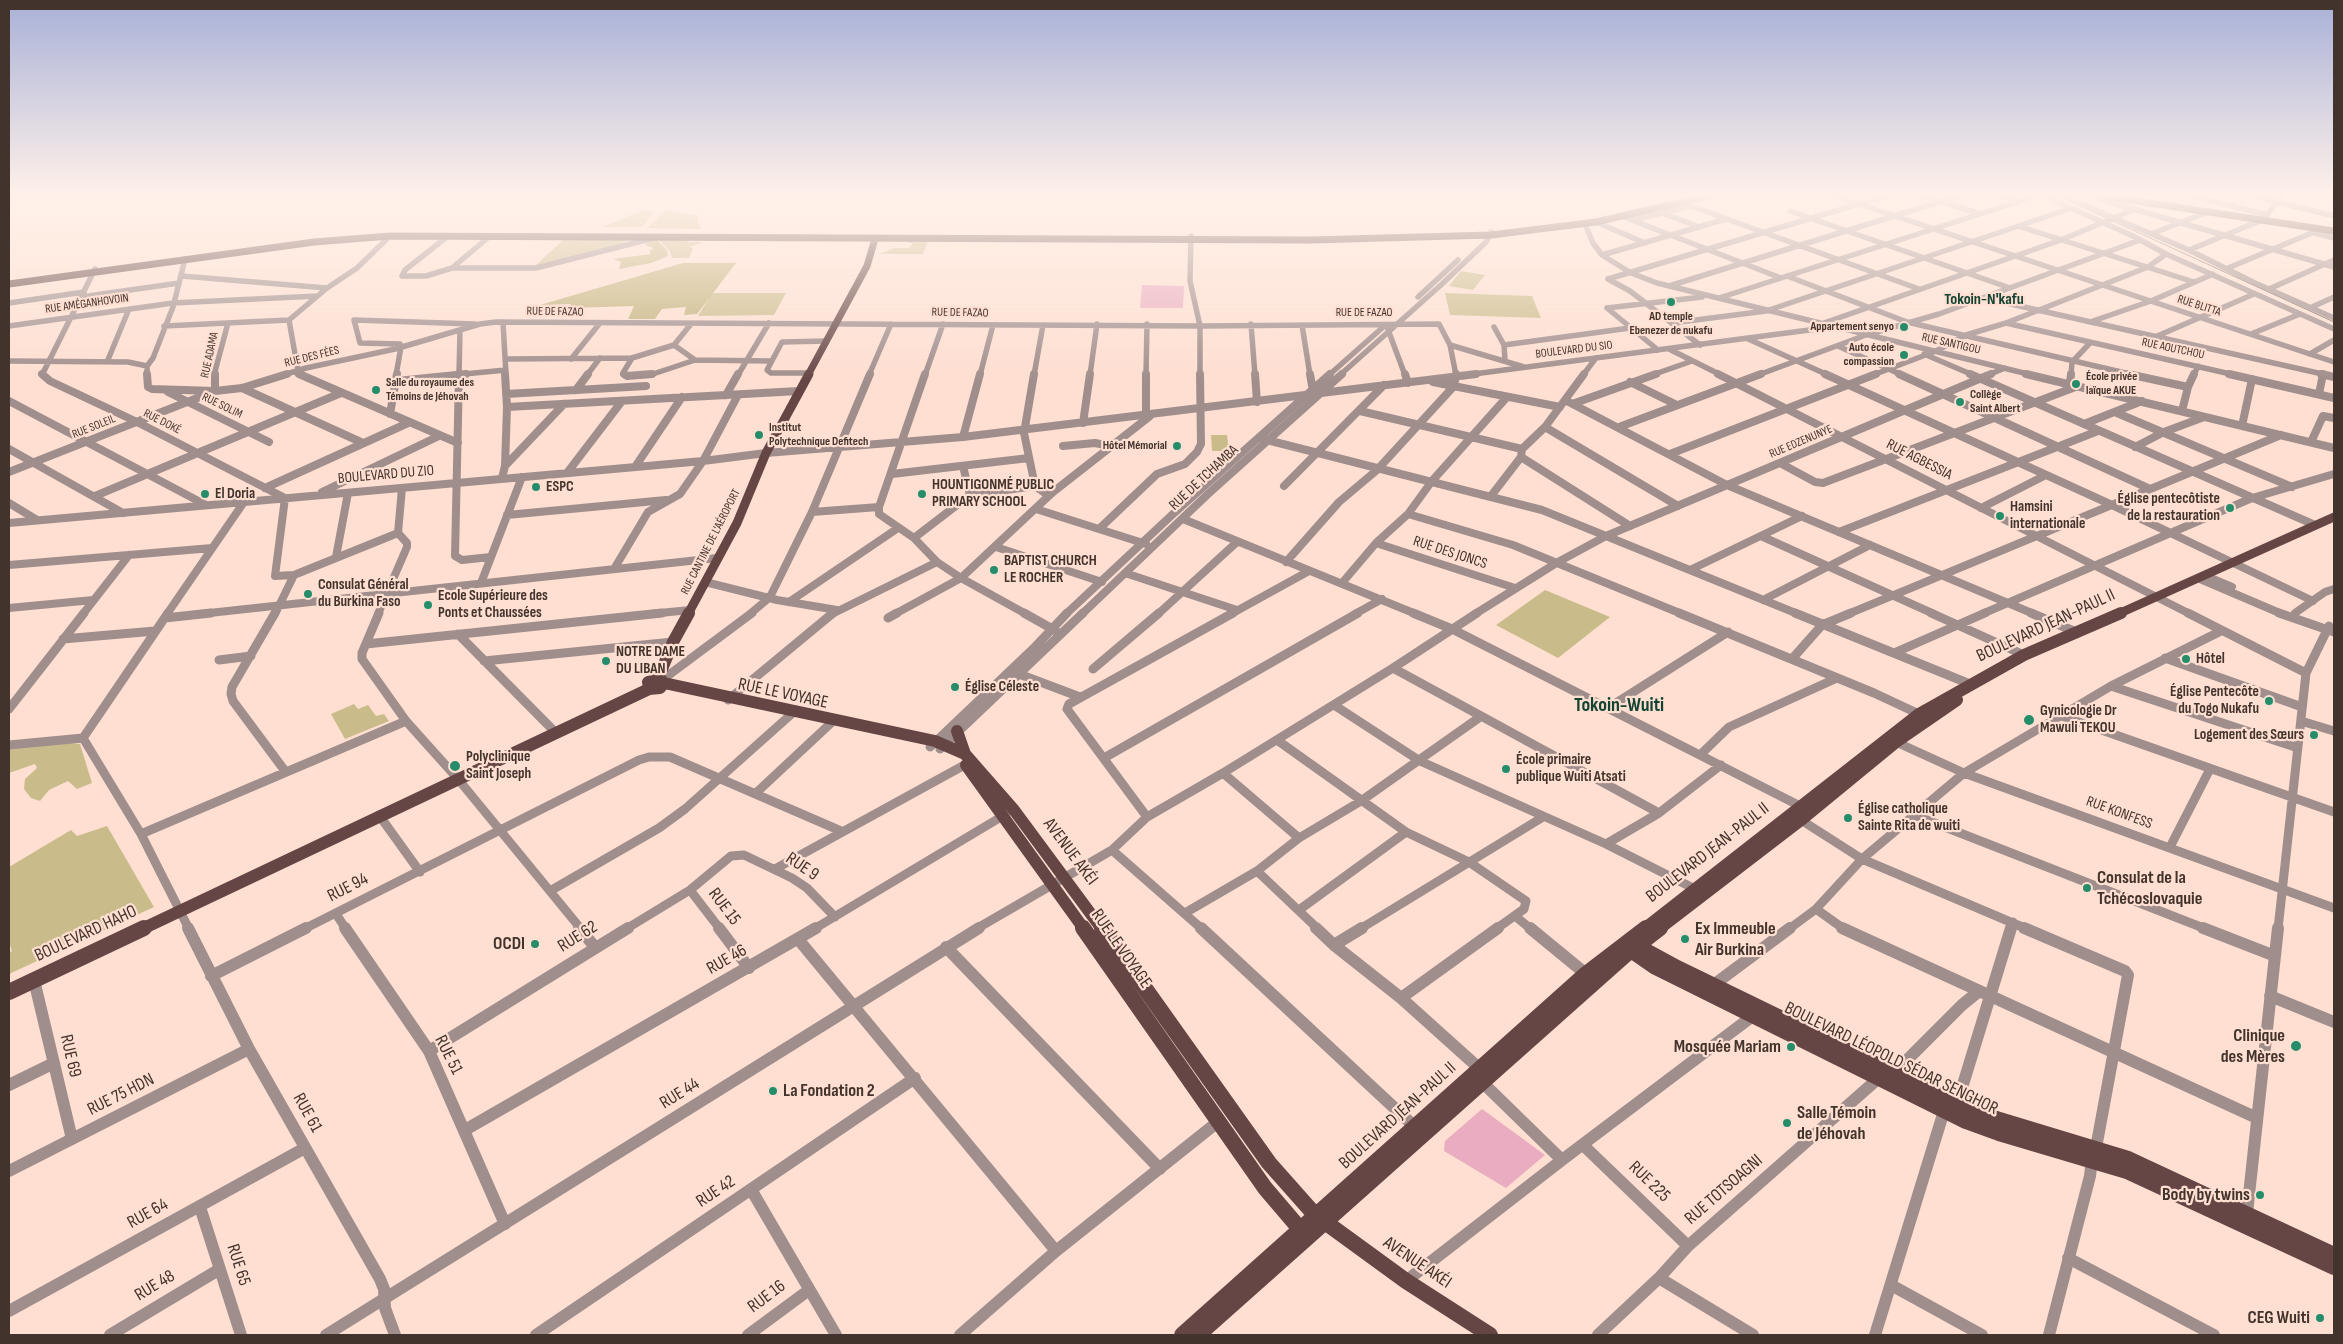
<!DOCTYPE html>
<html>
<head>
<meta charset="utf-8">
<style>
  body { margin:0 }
  #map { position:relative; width:2343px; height:1344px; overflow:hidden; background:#fedfd1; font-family:"Sofia Sans Condensed",sans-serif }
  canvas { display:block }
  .frame { position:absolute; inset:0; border:10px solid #42332c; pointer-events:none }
</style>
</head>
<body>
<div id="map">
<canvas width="2343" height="1344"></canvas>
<div class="frame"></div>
</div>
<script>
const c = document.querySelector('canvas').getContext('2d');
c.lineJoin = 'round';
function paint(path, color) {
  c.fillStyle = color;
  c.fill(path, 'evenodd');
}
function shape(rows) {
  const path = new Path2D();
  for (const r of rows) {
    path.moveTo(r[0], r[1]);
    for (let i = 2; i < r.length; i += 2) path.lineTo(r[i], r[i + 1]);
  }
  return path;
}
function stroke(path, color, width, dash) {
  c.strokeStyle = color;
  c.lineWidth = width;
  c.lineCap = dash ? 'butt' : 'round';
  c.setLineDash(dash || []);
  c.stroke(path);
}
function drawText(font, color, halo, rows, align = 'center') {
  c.font = font + ' "Sofia Sans Condensed",sans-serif';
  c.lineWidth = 4.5;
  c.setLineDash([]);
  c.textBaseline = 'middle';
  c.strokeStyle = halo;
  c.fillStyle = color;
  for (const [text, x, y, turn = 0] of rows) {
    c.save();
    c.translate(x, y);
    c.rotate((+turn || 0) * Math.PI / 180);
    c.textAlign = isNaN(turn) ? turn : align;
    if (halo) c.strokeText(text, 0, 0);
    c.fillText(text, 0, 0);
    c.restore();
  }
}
paint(shape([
  [644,210,655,211,642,227,602,227],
  [665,210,698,216,698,223,702,229,647,228],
  [657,238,688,239,687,242,703,242,689,247,693,248,689,258,672,258,669,250],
  [564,239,628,239,618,245,535,266],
  [928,241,923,254,880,254,894,248,909,248,913,243,908,243,909,242],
  [1461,271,1485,275,1473,290,1449,286],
  [712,293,786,293,774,315,698,316],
  [1445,293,1532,296,1541,318,1450,315],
  [1211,435,1227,435,1229,451,1212,451],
  [1545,590,1610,617,1558,658,1496,625],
  [354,704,358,709,368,705,376,716,384,714,389,721,345,739,331,714],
  [63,742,80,744,92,783,77,789,68,781,49,790,40,801,31,798,24,789,25,779,37,768,35,764,9,773,9,748],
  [107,826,154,907,9,974,9,953,12,951,9,942,9,867,71,830,77,836]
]), '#cabc8a');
paint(shape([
  [657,240,667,250,668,255,666,257,651,263,619,269,621,262,613,259,651,254,649,251,654,248,645,245,650,241],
  [683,263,736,263,697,314,684,315,686,307,662,309,655,319,628,319,634,306,570,308,571,304,540,305]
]), '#c1b179');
paint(shape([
  [1142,285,1184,286,1183,308,1140,308],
  [1482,1109,1545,1155,1506,1188,1444,1151,1445,1141]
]), '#eaacc0');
stroke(shape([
  [1829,194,2334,362],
  [1916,194,1978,213],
  [1995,194,2018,201],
  [2040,194,2133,236,2166,254,2334,329],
  [2058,194,2189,250,2255,283,2334,318],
  [2185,194,2268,215],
  [2245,194,2334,216],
  [2099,199,2334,267],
  [1683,203,1919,289],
  [1790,211,2010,288],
  [1662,213,1699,227],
  [1619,215,1781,278],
  [1633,220,1690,206],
  [1596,222,1645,243],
  [1585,224,1593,243,1602,255,1631,273,1657,283,2032,375],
  [2018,226,2194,282],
  [2315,233,2334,238],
  [2151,234,2208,212],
  [448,236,405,270,402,276,426,276,452,268,536,268,654,238],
  [1191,236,1190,281,1200,326,1200,375],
  [2189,250,2262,220,2284,194],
  [1602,255,1726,219],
  [452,268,490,236],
  [2228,268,2321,229],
  [182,276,327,288],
  [1787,276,1907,322,2134,375],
  [1608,279,1892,194],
  [1608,279,1630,291,1700,345],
  [1669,286,1965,194],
  [2269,289,2334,260],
  [81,297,179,283],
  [1418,297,1458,260],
  [1719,298,2042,194],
  [1984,298,2327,375],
  [9,303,84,292],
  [2312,307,2334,297],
  [1607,308,1702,297],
  [1607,308,1658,350],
  [503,322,506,375],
  [2090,322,2151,301,2213,274],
  [1672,323,1766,311,2072,208],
  [2006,323,2235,375],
  [1251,324,1255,375],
  [1821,324,2061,240,2135,209],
  [1302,325,1310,375],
  [9,326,173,303,317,296],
  [164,326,289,320],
  [1387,327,1405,375],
  [1494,327,1504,345,1505,360],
  [2251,334,2300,314],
  [2155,337,2254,294],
  [1746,338,1828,375],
  [400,344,360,343,354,320,475,324],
  [674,345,695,360],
  [1450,345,1524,367],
  [1504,345,1630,328],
  [1838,346,1902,375],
  [1669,349,1721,375],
  [1924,354,1973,375],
  [2310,354,2334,340],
  [506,359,632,358,674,345,691,324],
  [571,359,600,323],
  [9,361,128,362,147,366],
  [107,362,129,309],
  [298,371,289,320,327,288,357,268,390,236],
  [294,372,302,375],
  [808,373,771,373,767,370,782,342,826,341],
  [42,375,95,269],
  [147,375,147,366,153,358,173,307,185,259],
  [214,375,228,323],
  [283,375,306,368,395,349,480,324,496,322,1200,326,1439,324,1450,345,1456,375],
  [396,375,401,347],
  [453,375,506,370],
  [459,375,460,330],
  [587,375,600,358],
  [626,375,623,373,632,358],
  [636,375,653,374,695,360,771,361],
  [738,375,769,323],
  [869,375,891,324],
  [925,375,943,324],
  [980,375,993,325],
  [1034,375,1043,325],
  [1090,375,1097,324],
  [1146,375,1147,324],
  [1329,375,1382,328],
  [1340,375,1442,284,1486,242,1491,232],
  [1466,375,1832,327],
  [1583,375,1596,358],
  [1652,375,1692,361],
  [1758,375,1866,335,1939,314,2140,240],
  [1873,375,1936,351,1966,335,2006,323,2148,267,2166,254],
  [1988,375,2005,368],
  [2071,375,2072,362,2090,343],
  [2194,375,2198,366]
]), '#a08e8d', 5.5);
stroke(shape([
  [42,374,50,381,137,422,285,498,275,576,294,575],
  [147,374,148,387,152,389,215,391,242,388,287,374],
  [215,374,215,391],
  [299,374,458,443],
  [459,374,455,556,462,560,491,557],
  [624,374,627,376,652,374],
  [925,374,879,507,879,514,914,538,937,562,961,578,1026,614],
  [1034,374,1024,433,1035,486,1049,496],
  [1255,374,1257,402],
  [1310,374,1313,391],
  [1405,374,1408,383],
  [1718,374,2190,614],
  [1825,374,2112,505,2313,601],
  [1899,374,2150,489],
  [1970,374,2315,525],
  [2026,374,2334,448],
  [2128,374,2188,387],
  [2229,374,2334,398],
  [2321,374,2334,377],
  [397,381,466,374],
  [1433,382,1560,407],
  [1630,382,1677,405],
  [2070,384,2071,374],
  [242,388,363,443],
  [576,390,588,374],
  [168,392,269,442],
  [506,394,646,386],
  [2319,394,2323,374],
  [726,395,738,374],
  [1565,400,1727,485,2034,614],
  [9,401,206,505],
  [1575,403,1656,374],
  [507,407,799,391],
  [1360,411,1522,449],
  [2182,411,2188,387,2194,374],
  [2117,413,2292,487],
  [390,414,397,374],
  [1146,416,1146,374],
  [1083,423,1090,374],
  [2084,424,2142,401],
  [2242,426,2252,379],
  [1545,427,1678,506],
  [1619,427,1761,374],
  [963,437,980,374],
  [1263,439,1542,510,1798,614],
  [2311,442,2323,416,2334,418],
  [1063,446,1095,443,1110,446],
  [2135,447,2164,432,2204,417],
  [9,449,123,513],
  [1670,454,1876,374],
  [1521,457,1630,526],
  [1780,463,1815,482,1823,483,2078,386],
  [505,466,564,404],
  [963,466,970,495],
  [635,467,682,397],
  [9,472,210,393],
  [567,473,622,401],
  [892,474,1029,458],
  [502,478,505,466,507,407,505,374],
  [1284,486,1384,385],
  [265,488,408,423],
  [322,492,439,436],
  [95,496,341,393],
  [1491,496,1521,457,1522,449,1545,427,1584,374],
  [9,503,37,520],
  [1981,508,2046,475],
  [1036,509,1146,544],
  [812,512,879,507],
  [1408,514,1513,545,1682,614],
  [507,515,666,500],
  [1183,519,1416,614],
  [9,523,703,461,766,453,963,437,1476,374],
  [1099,529,1157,474,1185,464,1197,452,1201,444,1200,374],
  [1839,532,2098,431],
  [1761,536,1934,614],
  [914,538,970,495,1035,486],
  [1376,543,1515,588],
  [996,547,1102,582],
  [336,557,348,493],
  [1286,562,1339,502,1377,470,1454,386,1456,374],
  [9,565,212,548],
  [614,569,648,512,680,494,703,461,738,395],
  [1690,570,1802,516],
  [1125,573,1237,610],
  [2206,576,2232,587],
  [2200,579,2282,614],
  [705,582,777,600,837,610],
  [481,583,522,477],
  [1342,583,1376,543,1408,514,1432,481,1507,397],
  [1763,600,1870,545],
  [789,602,898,528],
  [9,608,93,600],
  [2295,613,2325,592,2334,589],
  [83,614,129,555],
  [167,614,244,502],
  [200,614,717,558],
  [275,614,294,575,398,533],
  [378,614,407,547,407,543,398,533,402,488],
  [650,614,690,610],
  [750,614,770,597,812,512,870,374],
  [832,614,937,562],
  [895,614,961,578,1053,492,1150,416],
  [1066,614,1173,514,1330,374],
  [1082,614,1208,494,1342,374],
  [1158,614,1237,542],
  [1231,614,1309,571],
  [1355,614,1382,599],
  [1475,614,1558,562,1606,536,1991,374],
  [1848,614,2281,435],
  [1982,614,2252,498,2334,474]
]), '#a08e8d', 8);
stroke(shape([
  [275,613,232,687,231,694,233,701,285,771],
  [379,613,362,653,362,659,406,721,458,779,581,929],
  [1024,613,1056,631],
  [1413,613,1452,629,1802,807],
  [1679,613,1874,693,1919,714],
  [1795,613,1970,684],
  [1931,613,2024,655],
  [2031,613,2076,632],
  [2188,613,2306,673],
  [2279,613,2334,632],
  [165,618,211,613],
  [888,618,897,613],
  [458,634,556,733],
  [63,639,155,631],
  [366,644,662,613],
  [1894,653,1985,613],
  [2165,658,2302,707],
  [1792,659,1822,625,1851,613],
  [219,660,251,656],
  [484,661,673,642],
  [1393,668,1659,813],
  [1093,669,1159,613],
  [1019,674,1080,697],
  [662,680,752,613],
  [2111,686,2298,748],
  [728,700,833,613],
  [1334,705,1420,761,1606,844,1695,889],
  [1608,708,1728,632],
  [9,709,84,613],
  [2059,715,2334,812],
  [2301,721,2334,731],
  [83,738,141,834,189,929],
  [83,738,168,613],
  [1277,740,1406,832,1469,862,1526,901,1524,909,1496,929],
  [1896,742,1964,773,2334,908],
  [9,745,83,738],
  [930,747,1034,648,1067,613],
  [940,749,1083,613],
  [1700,755,1729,727,1837,678],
  [1104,758,1358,613],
  [1223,773,1299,838],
  [756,793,831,723],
  [379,815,420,872],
  [1914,815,2206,929],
  [1147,817,1067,709,1069,704,1233,613],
  [1801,820,1862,859,2027,929],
  [141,834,406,721],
  [1606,844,1659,813,1721,765],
  [2170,847,2210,769],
  [1112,850,1202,929],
  [775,869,970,762],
  [1257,871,1318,929],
  [690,890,720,929],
  [550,891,659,828,685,809,796,710],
  [1816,909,1844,929],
  [1299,910,1406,832],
  [1185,913,1257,871,1299,838,1361,801,1480,717],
  [336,914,346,929],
  [1515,916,1531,929],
  [304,929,639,760,649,757,670,757,841,831],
  [626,929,690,890,731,856,744,855,792,878,807,888,835,917],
  [814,929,1006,814],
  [976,929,1112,850,1147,817,1223,773,1393,668,1477,613],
  [1360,929,1543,817],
  [1789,929,1816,909,1862,859,1964,773,2111,686,2221,631],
  [2011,929,2013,922],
  [2278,929,2306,673,2329,626]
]), '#a08e8d', 9);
stroke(shape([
  [188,928,249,1049,380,1279,384,1289,385,1308,395,1335],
  [345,928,429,1051,505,1224],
  [579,928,595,947],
  [719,928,749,968],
  [1201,928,1416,1128],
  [1316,928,1334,945,1401,998,1480,1069],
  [1530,928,1586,974],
  [1842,928,2257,1118],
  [2024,928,2125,971,2128,975,2096,1148],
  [2203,928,2275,956],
  [798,939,1056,1251],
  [1334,945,1362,928],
  [946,947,1160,1169],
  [211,976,306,928],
  [34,980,72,1139],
  [1712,986,1790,928],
  [2270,996,2334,1022],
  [1401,998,1498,928],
  [429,1051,628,928],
  [1899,1077,1906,1061,1962,1005,1978,992],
  [9,1085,54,1063],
  [1957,1104,2011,928],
  [465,1130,816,928],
  [1583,1145,1688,1246],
  [1562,1160,1754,1015],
  [9,1171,249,1049],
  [752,1191,836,1335],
  [200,1207,241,1335],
  [2247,1213,2278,928],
  [2068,1258,2214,1335],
  [1659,1278,1753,1335],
  [1406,1281,1562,1160,1482,1082],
  [1891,1285,1982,1335],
  [9,1311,305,1148],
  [110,1335,220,1269],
  [326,1335,979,928],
  [536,1335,915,1078],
  [748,1335,809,1290],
  [960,1335,1056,1251,1219,1121],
  [1598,1335,1659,1278,1688,1246,1880,1077],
  [1875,1335,1944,1111],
  [2049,1335,2090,1176,2092,1159]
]), '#a08e8d', 12);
stroke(shape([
  [2090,194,2334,231],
  [9,284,314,242,390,236,1311,240,1491,235,1596,222,1717,194],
  [808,375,867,266,875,239]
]), '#654645', 7);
stroke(shape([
  [688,614,737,523,766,453,809,374],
  [2118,614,2334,517]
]), '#654645', 9);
stroke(shape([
  [658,679,673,642,689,613],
  [649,689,648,682,660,679,664,683,935,741,965,754,1014,810,1102,929],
  [957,731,965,754],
  [966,765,1084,929],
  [142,929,649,689,660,688,664,683],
  [1644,929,1919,714,2024,655,2121,613],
  [1659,929,1801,820,1896,742,1957,700]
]), '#654645', 12);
stroke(shape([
  [1083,928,1265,1188,1300,1229,1307,1229],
  [1102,928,1269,1163,1316,1216,1323,1217],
  [1631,943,1677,968,1957,1104,1996,1119,2128,1159,2334,1255],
  [1624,948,1631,950,1654,966,1966,1121,1999,1133,2127,1171,2334,1267],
  [9,992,144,928],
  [1325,1222,1406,1281,1490,1335],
  [1182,1335,1586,974,1646,928],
  [1198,1335,1624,956,1660,928]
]), '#654645', 16);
stroke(shape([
  [2054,194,2334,322]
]), '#7a665d', 1);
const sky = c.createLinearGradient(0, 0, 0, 382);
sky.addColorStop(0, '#a9b1d8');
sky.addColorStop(0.51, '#fff1ea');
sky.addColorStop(1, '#fff1ea00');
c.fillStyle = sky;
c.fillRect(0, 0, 2343, 382);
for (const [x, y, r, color] of [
  [1671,302,5,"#258d6a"],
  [1904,327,5,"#258d6a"],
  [1904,355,5,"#258d6a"],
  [2076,384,5,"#258d6a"],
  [376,390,5,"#258d6a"],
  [1960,402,5,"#258d6a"],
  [759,435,5,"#258d6a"],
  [1177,446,5,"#258d6a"],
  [536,487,5,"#258d6a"],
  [205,494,5,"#258d6a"],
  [922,494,5,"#258d6a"],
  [2230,508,5,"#258d6a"],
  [2000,516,5,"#258d6a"],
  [994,570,5,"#258d6a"],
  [308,594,5,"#258d6a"],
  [428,605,5,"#258d6a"],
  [2186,659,5,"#258d6a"],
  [606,661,5,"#258d6a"],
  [955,687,5,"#258d6a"],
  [2269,701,5,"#258d6a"],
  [2029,720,6,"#258d6a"],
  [2314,735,5,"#258d6a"],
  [455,766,6,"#258d6a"],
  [1506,769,5,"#258d6a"],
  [1848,818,5,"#258d6a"],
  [2087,888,5,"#258d6a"],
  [1685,939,5,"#258d6a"],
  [535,944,5,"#258d6a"],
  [2296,1046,6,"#258d6a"],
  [1791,1047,5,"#258d6a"],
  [773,1091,5,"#258d6a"],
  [1787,1123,5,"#258d6a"],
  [2260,1195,5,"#258d6a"],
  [2320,1318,5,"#258d6a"]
]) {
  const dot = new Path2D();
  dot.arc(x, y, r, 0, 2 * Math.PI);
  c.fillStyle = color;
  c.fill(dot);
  stroke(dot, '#fedfd1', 2);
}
drawText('12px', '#42332c', '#fedfd1', [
  ["RUE AMÉGANHOVOIN",87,304,-8],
  ["RUE BLITTA",2199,306,18],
  ["RUE DE FAZAO",555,312,1],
  ["RUE DE FAZAO",960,313,1],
  ["RUE DE FAZAO",1364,313],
  ["RUE SANTIGOU",1951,344,13],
  ["RUE AOUTCHOU",2173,349,12],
  ["BOULEVARD DU SIO",1574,350,-7],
  ["RUE ADAMA",210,355,-78],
  ["RUE DES FÉES",312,357,-14],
  ["RUE SOLIM",222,406,26],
  ["RUE DOKÉ",162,422,27],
  ["RUE SOLEIL",94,427,-22],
  ["RUE EDZENUNYE",1801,442,-23],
  ["RUE CANTINE DE L'AÉROPORT",711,542,-63]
]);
drawText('bold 12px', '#42332c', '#fedfd1', [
  ["AD temple",1671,317,"center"],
  ["Ebenezer de nukafu",1671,331,"center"],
  ["Appartement senyo",1894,327,"right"],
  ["Auto école",1894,348,"right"],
  ["compassion",1894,362,"right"],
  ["École privée",2086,377],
  ["laïque AKUE",2086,391],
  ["Salle du royaume des",386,383],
  ["Témoins de Jéhovah",386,397],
  ["Collège",1970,395],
  ["Saint Albert",1970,409],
  ["Institut",769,428],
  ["Polytechnique Defitech",769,442],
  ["Hôtel Mémorial",1167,446,"right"]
], 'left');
drawText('15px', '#42332c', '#fedfd1', [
  ["RUE AGBESSIA",1919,460,27],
  ["BOULEVARD DU ZIO",386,475,-5],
  ["RUE DE TCHAMBA",1204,478,-43],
  ["RUE DES JONCS",1450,553,18],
  ["RUE KONFESS",2119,813,20]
]);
drawText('bold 15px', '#42332c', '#fedfd1', [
  ["HOUNTIGONMÉ PUBLIC",932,485],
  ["PRIMARY SCHOOL",932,502],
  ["ESPC",546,487],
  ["El Doria",215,494],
  ["Église pentecôtiste",2220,499,"right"],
  ["de la restauration",2220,516,"right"],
  ["Hamsini",2010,507],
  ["internationale",2010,524],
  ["BAPTIST CHURCH",1004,561],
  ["LE ROCHER",1004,578],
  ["Consulat Général",318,585],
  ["du Burkina Faso",318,602],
  ["Ecole Supérieure des",438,596],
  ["Ponts et Chaussées",438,613],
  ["NOTRE DAME",616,652],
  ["DU LIBAN",616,669],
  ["Hôtel",2196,659],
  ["Église Céleste",965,687],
  ["Église Pentecôte",2259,692,"right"],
  ["du Togo Nukafu",2259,709,"right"],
  ["Gynicologie Dr",2040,711],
  ["Mawuli TEKOU",2040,728],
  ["Logement des Sœurs",2304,735,"right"],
  ["Polyclinique",466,757],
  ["Saint Joseph",466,774],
  ["École primaire",1516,760],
  ["publique Wuiti Atsati",1516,777],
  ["Église catholique",1858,809],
  ["Sainte Rita de wuiti",1858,826]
], 'left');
drawText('bold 16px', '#134332', '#fedfd1', [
  ["Tokoin-N'kafu",1984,300]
]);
drawText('18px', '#42332c', '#fedfd1', [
  ["BOULEVARD JEAN-PAUL II",2046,626,-25],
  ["RUE LE VOYAGE",783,694,12],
  ["AVENUE AKÉI",1070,852,53],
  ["BOULEVARD JEAN-PAUL II",1708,853,-38],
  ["RUE 9",802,867,34],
  ["RUE 94",348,888,-27],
  ["RUE 15",724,907,53],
  ["BOULEVARD HAHO",86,934,-25],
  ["RUE 62",578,937,-32],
  ["RUE LE VOYAGE",1121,949,55],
  ["RUE 46",727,960,-30],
  ["RUE 51",448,1055,63],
  ["RUE 69",70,1056,77],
  ["BOULEVARD LÉOPOLD SÉDAR SENGHOR",1891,1059,26],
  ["RUE 44",680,1094,-32],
  ["RUE 75 HDN",121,1095,-27],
  ["RUE 61",307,1113,61],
  ["BOULEVARD JEAN-PAUL II",1398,1116,-42],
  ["RUE 225",1649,1182,44],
  ["RUE TOTSOAGNI",1724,1190,-41],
  ["RUE 42",716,1192,-34],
  ["RUE 64",148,1214,-29],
  ["AVENUE AKÉI",1417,1263,34],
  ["RUE 65",238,1265,72],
  ["RUE 48",155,1286,-31],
  ["RUE 16",767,1297,-37]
]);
drawText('bold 18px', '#42332c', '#fedfd1', [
  ["Consulat de la",2097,878,"left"],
  ["Tchécoslovaquie",2097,899,"left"],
  ["Ex Immeuble",1695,929,"left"],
  ["Air Burkina",1695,950,"left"],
  ["OCDI",525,944],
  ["Clinique",2285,1036],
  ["des Mères",2285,1057],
  ["Mosquée Mariam",1781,1047],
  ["La Fondation 2",783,1091,"left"],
  ["Salle Témoin",1797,1113,"left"],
  ["de Jéhovah",1797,1134,"left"],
  ["Body by twins",2250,1195],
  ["CEG Wuiti",2310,1318]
], 'right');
drawText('bold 20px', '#134332', '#fedfd1', [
  ["Tokoin-Wuiti",1619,706]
]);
</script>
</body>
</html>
